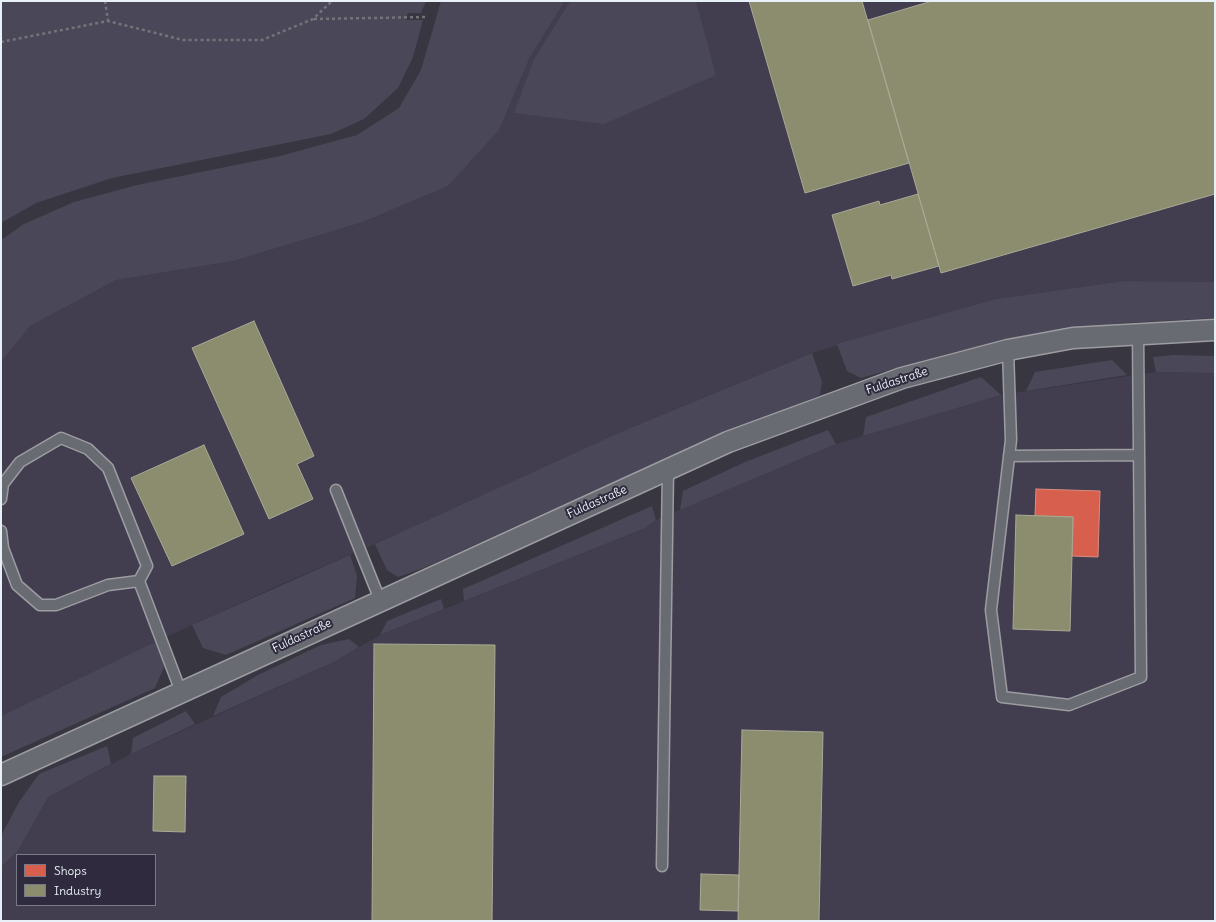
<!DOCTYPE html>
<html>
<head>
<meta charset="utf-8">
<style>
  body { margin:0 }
  #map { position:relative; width:1216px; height:922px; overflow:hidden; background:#383640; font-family:Delius,sans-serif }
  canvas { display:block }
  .frame { position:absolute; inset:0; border:2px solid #e8f1f8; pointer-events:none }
  .legend { position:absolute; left:16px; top:854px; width:140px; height:52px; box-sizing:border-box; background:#2f2a3d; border:1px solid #797a88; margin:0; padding:5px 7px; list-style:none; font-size:12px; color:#e8f1f8 }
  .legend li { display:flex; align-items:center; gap:8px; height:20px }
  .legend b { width:20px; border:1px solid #797a88 }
</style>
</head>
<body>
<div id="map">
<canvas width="1216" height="922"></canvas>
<div class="frame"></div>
<ul class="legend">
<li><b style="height:11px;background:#d6604d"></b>Shops</li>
<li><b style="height:11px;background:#8c8c6e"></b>Industry</li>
</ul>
</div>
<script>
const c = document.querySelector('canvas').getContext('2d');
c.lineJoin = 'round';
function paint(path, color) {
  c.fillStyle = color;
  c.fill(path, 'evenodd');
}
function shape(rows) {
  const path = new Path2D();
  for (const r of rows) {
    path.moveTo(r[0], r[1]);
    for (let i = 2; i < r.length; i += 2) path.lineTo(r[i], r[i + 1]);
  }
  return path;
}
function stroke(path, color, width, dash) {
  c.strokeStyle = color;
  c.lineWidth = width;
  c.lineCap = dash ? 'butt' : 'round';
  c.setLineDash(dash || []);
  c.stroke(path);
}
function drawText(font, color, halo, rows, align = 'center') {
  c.font = font + ' Delius,sans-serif';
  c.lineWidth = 4;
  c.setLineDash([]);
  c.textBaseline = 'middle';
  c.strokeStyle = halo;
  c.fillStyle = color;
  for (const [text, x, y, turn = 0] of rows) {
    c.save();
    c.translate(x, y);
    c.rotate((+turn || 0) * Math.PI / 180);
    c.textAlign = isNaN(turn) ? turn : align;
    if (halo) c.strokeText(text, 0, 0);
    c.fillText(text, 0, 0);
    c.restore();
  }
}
paint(shape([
  [565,1,570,1,534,59,716,76,696,1,1215,1,1215,282,1124,281,996,299,812,353,623,431,375,544,282,584,155,642,1,716,1,362,30,326,116,280,233,261,363,222,448,186,499,130,530,57],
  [1156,372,1215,373,1215,921,1,921,1,867,18,851,48,797,131,754,334,662,380,635,645,528,656,520,836,444,1001,395],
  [17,855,155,855,155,905,17,905]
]), '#423e4f');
paint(shape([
  [1,1,426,1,421,13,408,13,405,20,423,20,413,57,398,88,364,119,331,134,112,178,36,203,1,223],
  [441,1,565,1,530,57,499,130,448,186,363,222,233,261,116,280,30,326,1,362,1,240,24,224,74,202,137,185,280,156,357,135,399,108,421,70],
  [570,1,696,1,716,75,604,124,514,113,534,59],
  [1124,281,1215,282,1215,318,1125,323,1042,332,955,352,861,378,847,371,837,344,996,299],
  [812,353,822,382,820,395,656,463,421,569,398,577,387,570,375,544,623,431],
  [1174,355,1215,356,1215,373,1156,372,1153,357],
  [1112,360,1127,375,1026,391,1035,372],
  [981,377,1001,395,863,436,866,417],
  [828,430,836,444,680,510,683,491,745,462],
  [652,506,656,520,645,528,464,601,463,589],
  [350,555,357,576,355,598,226,655,203,648,192,625],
  [441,599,444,609,380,635,387,621],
  [349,639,359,647,334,662,213,716,221,697,258,675,321,645],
  [155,642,165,665,155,688,1,757,1,716],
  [186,711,195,724,131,754,133,738],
  [107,746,111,764,48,797,18,851,1,867,1,836,19,802,39,774]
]), '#4a4858');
const shops = shape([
  [1036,489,1100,491,1098,557,1072,556,1073,517,1035,516,1036,489]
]);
paint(shops, '#d6604d');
stroke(shops, '#db8c80', 1);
const industry = shape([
  [749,1,862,1,909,163,805,193,749,1],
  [932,1,1215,1,1215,194,941,273,868,20,932,1],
  [918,194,939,266,892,279,891,275,853,286,832,215,879,201,880,205,918,194],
  [254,321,314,456,297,464,313,499,269,519,192,348,254,321],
  [204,445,244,534,172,566,131,478,204,445],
  [1016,515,1073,517,1070,631,1013,629,1016,515],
  [374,644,495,645,492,921,372,921,374,644],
  [742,730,823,732,819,921,738,921,742,730],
  [154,776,186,776,185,832,153,831,154,776],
  [701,874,739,875,738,911,700,910,701,874]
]);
paint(industry, '#8c8c6e');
stroke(industry, '#a8aa97', 1);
const lane = shape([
  [1008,350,1011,440,991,610,1002,697,1069,705,1141,677,1138,334],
  [1009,456,1139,455],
  [336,490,380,600],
  [1,499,3,484,20,462,61,438,88,449,108,468,147,566,139,581,181,692],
  [1,531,3,548,17,585,40,605,56,605,108,585,139,581],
  [662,866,668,469]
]);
const street = shape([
  [1,775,728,442,902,378,1008,350,1073,338,1215,330]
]);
stroke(lane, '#9c9ca2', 13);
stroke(street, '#9c9ca2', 23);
stroke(shape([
  [105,1,108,21],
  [314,19,428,17],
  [1,42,108,21,183,40,262,40,313,19,332,1]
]), '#747379', 2.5, [3, 3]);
stroke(lane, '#696b72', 10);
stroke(street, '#696b72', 20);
drawText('12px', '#e8f1f8', '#2f2a3d', [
  ["Fuldastraße",897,381,-18],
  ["Fuldastraße",597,502,-24],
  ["Fuldastraße",302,636,-25]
]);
</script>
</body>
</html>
